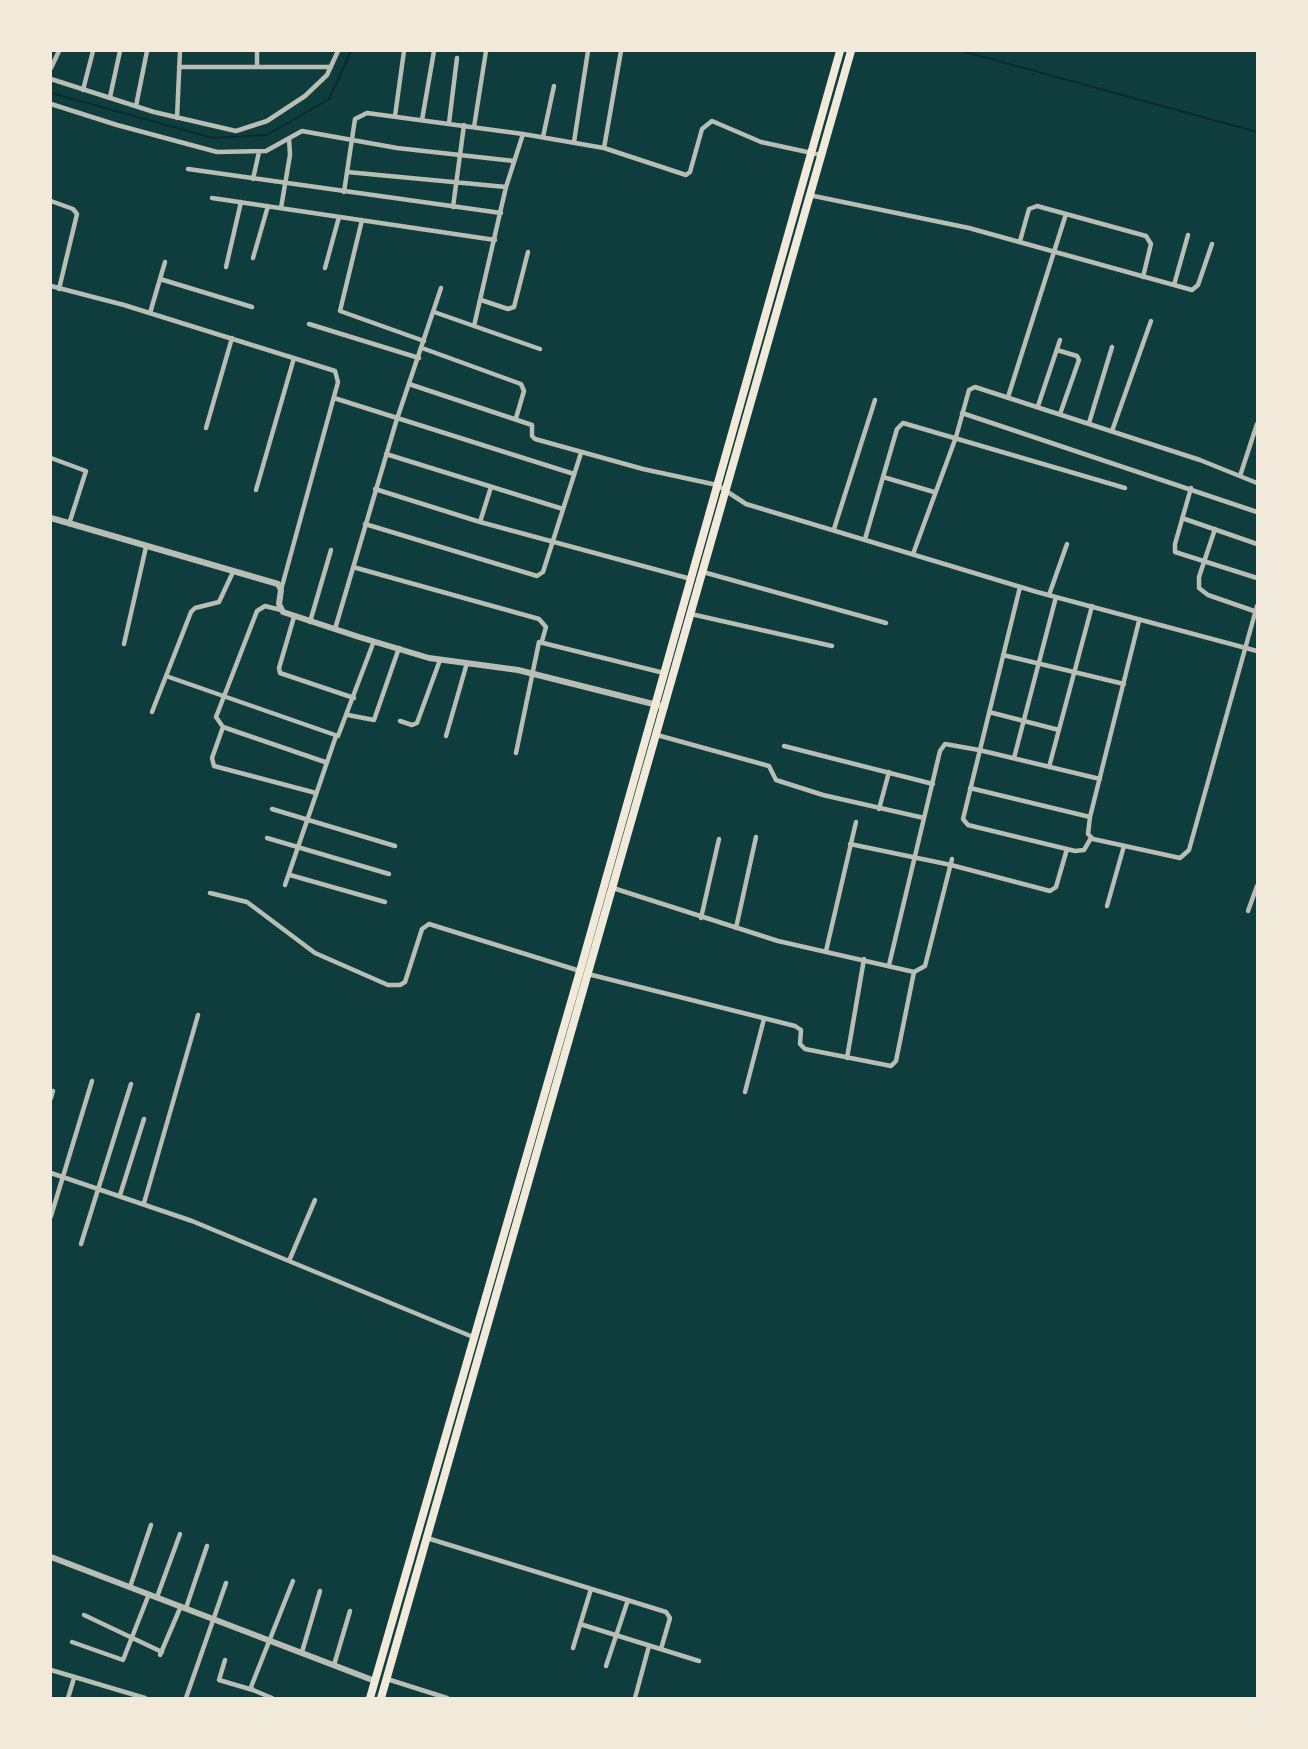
<!DOCTYPE html>
<html>
<head>
<meta charset="utf-8">
<style>
  body { margin:0 }
  #map { position:relative; width:1308px; height:1749px; overflow:hidden; background:#0f3d3e; font-family:Signika,sans-serif }
  canvas { display:block }
  .frame { position:absolute; inset:0; border:52px solid #f1e9da; pointer-events:none }
</style>
</head>
<body>
<div id="map">
<canvas width="1308" height="1749"></canvas>
<div class="frame"></div>
</div>
<script>
const c = document.querySelector('canvas').getContext('2d');
c.lineJoin = 'round';
function shape(rows) {
  const path = new Path2D();
  for (const r of rows) {
    path.moveTo(r[0], r[1]);
    for (let i = 2; i < r.length; i += 2) path.lineTo(r[i], r[i + 1]);
  }
  return path;
}
function stroke(path, color, width, dash) {
  c.strokeStyle = color;
  c.lineWidth = width;
  c.lineCap = dash ? 'butt' : 'round';
  c.setLineDash(dash || []);
  c.stroke(path);
}
stroke(shape([
  [962,51,1257,132],
  [51,93,213,138,267,135,329,99,351,51]
]), '#0a2a2b', 2);
stroke(shape([
  [257,51,257,67],
  [179,67,331,67],
  [51,68,59,51],
  [51,79,154,112,236,131,267,121,305,96,327,75,338,51],
  [83,90,93,51],
  [110,97,120,51],
  [51,104,117,125,217,152,266,151,302,131,397,148,514,161],
  [136,106,147,51],
  [395,116,404,51],
  [177,118,180,51],
  [422,120,434,51],
  [449,123,457,58],
  [474,127,486,51],
  [543,137,554,86],
  [574,142,588,51],
  [604,148,621,51],
  [188,169,501,213],
  [347,172,506,187],
  [253,179,259,152],
  [344,192,355,119,367,113,523,134,604,148,686,175,690,172,702,129,712,121,761,142,821,155],
  [809,195,969,228,1192,290,1198,285,1212,244],
  [212,198,495,240],
  [51,201,73,209,77,214,59,289],
  [453,207,464,125],
  [281,208,290,155,289,138],
  [362,220,340,311,424,341],
  [1020,241,1029,209,1037,206,1146,236,1151,244,1143,277],
  [253,258,268,206],
  [226,267,241,202],
  [325,268,339,217],
  [160,279,252,307],
  [1174,285,1188,235],
  [51,286,124,305,335,371,338,382,281,590],
  [481,300,508,309,514,307,528,252],
  [434,312,540,349],
  [150,313,165,262],
  [309,324,419,358],
  [474,326,506,187,523,134],
  [422,348,521,384,524,391,516,418],
  [1057,350,1077,356,1079,360,1060,414],
  [409,384,532,425,532,436,535,439,643,469,717,485,746,504,1037,592,1257,651],
  [1008,397,1066,214],
  [334,398,574,474],
  [1038,406,1060,340],
  [962,413,1257,512],
  [1089,423,1112,347],
  [206,428,232,338],
  [1112,431,1151,321],
  [386,454,563,509],
  [51,458,86,471,69,524],
  [1240,476,1257,424],
  [883,477,934,492],
  [1191,488,1175,544,1175,552,1257,578],
  [375,489,480,522,691,579],
  [256,490,294,358],
  [1182,518,1257,544],
  [480,522,491,487],
  [365,524,537,576,543,572,581,453],
  [834,529,875,400],
  [1215,529,1199,577,1199,588,1208,595,1257,612],
  [865,539,897,429,903,423,1125,488],
  [913,554,956,437,969,390,975,387,1200,460,1257,483],
  [353,567,539,619,546,627,542,641],
  [703,572,886,623],
  [1020,587,963,819,968,825,1075,851,1084,850,1091,838],
  [1049,595,1067,544],
  [281,610,265,606,257,611,216,717,223,727,325,762],
  [691,614,832,646],
  [294,617,279,668,280,673,354,698],
  [1139,621,1090,817,1088,834,1093,839,1180,858,1189,850,1257,606],
  [310,622,331,550],
  [335,629,396,422,441,288],
  [124,644,146,547],
  [1003,655,1124,684],
  [166,676,338,736,374,641],
  [152,712,191,612,195,608,219,602,233,572],
  [989,712,1059,730],
  [348,715,374,720,399,648],
  [400,721,412,725,417,723,440,660],
  [223,727,212,758,214,766,316,793],
  [657,735,769,766,776,780,823,795,924,818],
  [446,736,467,663],
  [784,746,933,784],
  [516,753,539,642,664,673],
  [1014,758,1056,597],
  [1049,767,1092,606],
  [970,788,1090,817],
  [272,809,395,846],
  [879,809,889,772],
  [267,838,389,874],
  [850,844,951,865,1050,891,1056,887,1067,849],
  [290,875,385,902],
  [285,885,336,736],
  [613,888,778,941,914,972,925,966,952,859],
  [210,893,247,902,315,953,388,985,400,985,405,982,422,929,429,924,580,971],
  [1107,906,1124,846],
  [1248,911,1257,886],
  [701,918,719,839],
  [736,928,756,837],
  [826,951,856,822],
  [889,965,940,751,945,744,979,750,1100,779],
  [588,974,795,1026,801,1030,800,1044,805,1049,891,1066,896,1061,914,972],
  [847,1058,864,959],
  [745,1092,764,1019],
  [51,1098,53,1091],
  [51,1173,192,1221,473,1337],
  [120,1195,144,1119],
  [144,1203,198,1015],
  [51,1216,92,1081],
  [81,1244,131,1084],
  [289,1261,315,1200],
  [427,1538,666,1612,670,1618,661,1649],
  [130,1587,151,1525],
  [157,1597,180,1534],
  [186,1608,207,1546],
  [84,1615,162,1652],
  [580,1624,699,1661],
  [72,1642,123,1660,149,1594],
  [573,1648,591,1589],
  [302,1652,320,1591],
  [160,1655,181,1606],
  [225,1660,219,1680,253,1690],
  [334,1665,350,1611],
  [606,1666,628,1600],
  [51,1670,145,1698],
  [387,1679,447,1698],
  [68,1698,74,1678],
  [186,1698,226,1583],
  [272,1698,253,1690,251,1687,293,1581],
  [635,1698,649,1646]
]), '#b8beb3', 4.5);
stroke(shape([
  [51,518,278,584,281,590,279,604,283,612,359,637,429,658,518,670,665,707],
  [51,1557,375,1681]
]), '#b8beb3', 6);
stroke(shape([
  [370,1698,580,971,840,51],
  [381,1698,851,51]
]), '#f1e9da', 8);
</script>
</body>
</html>
